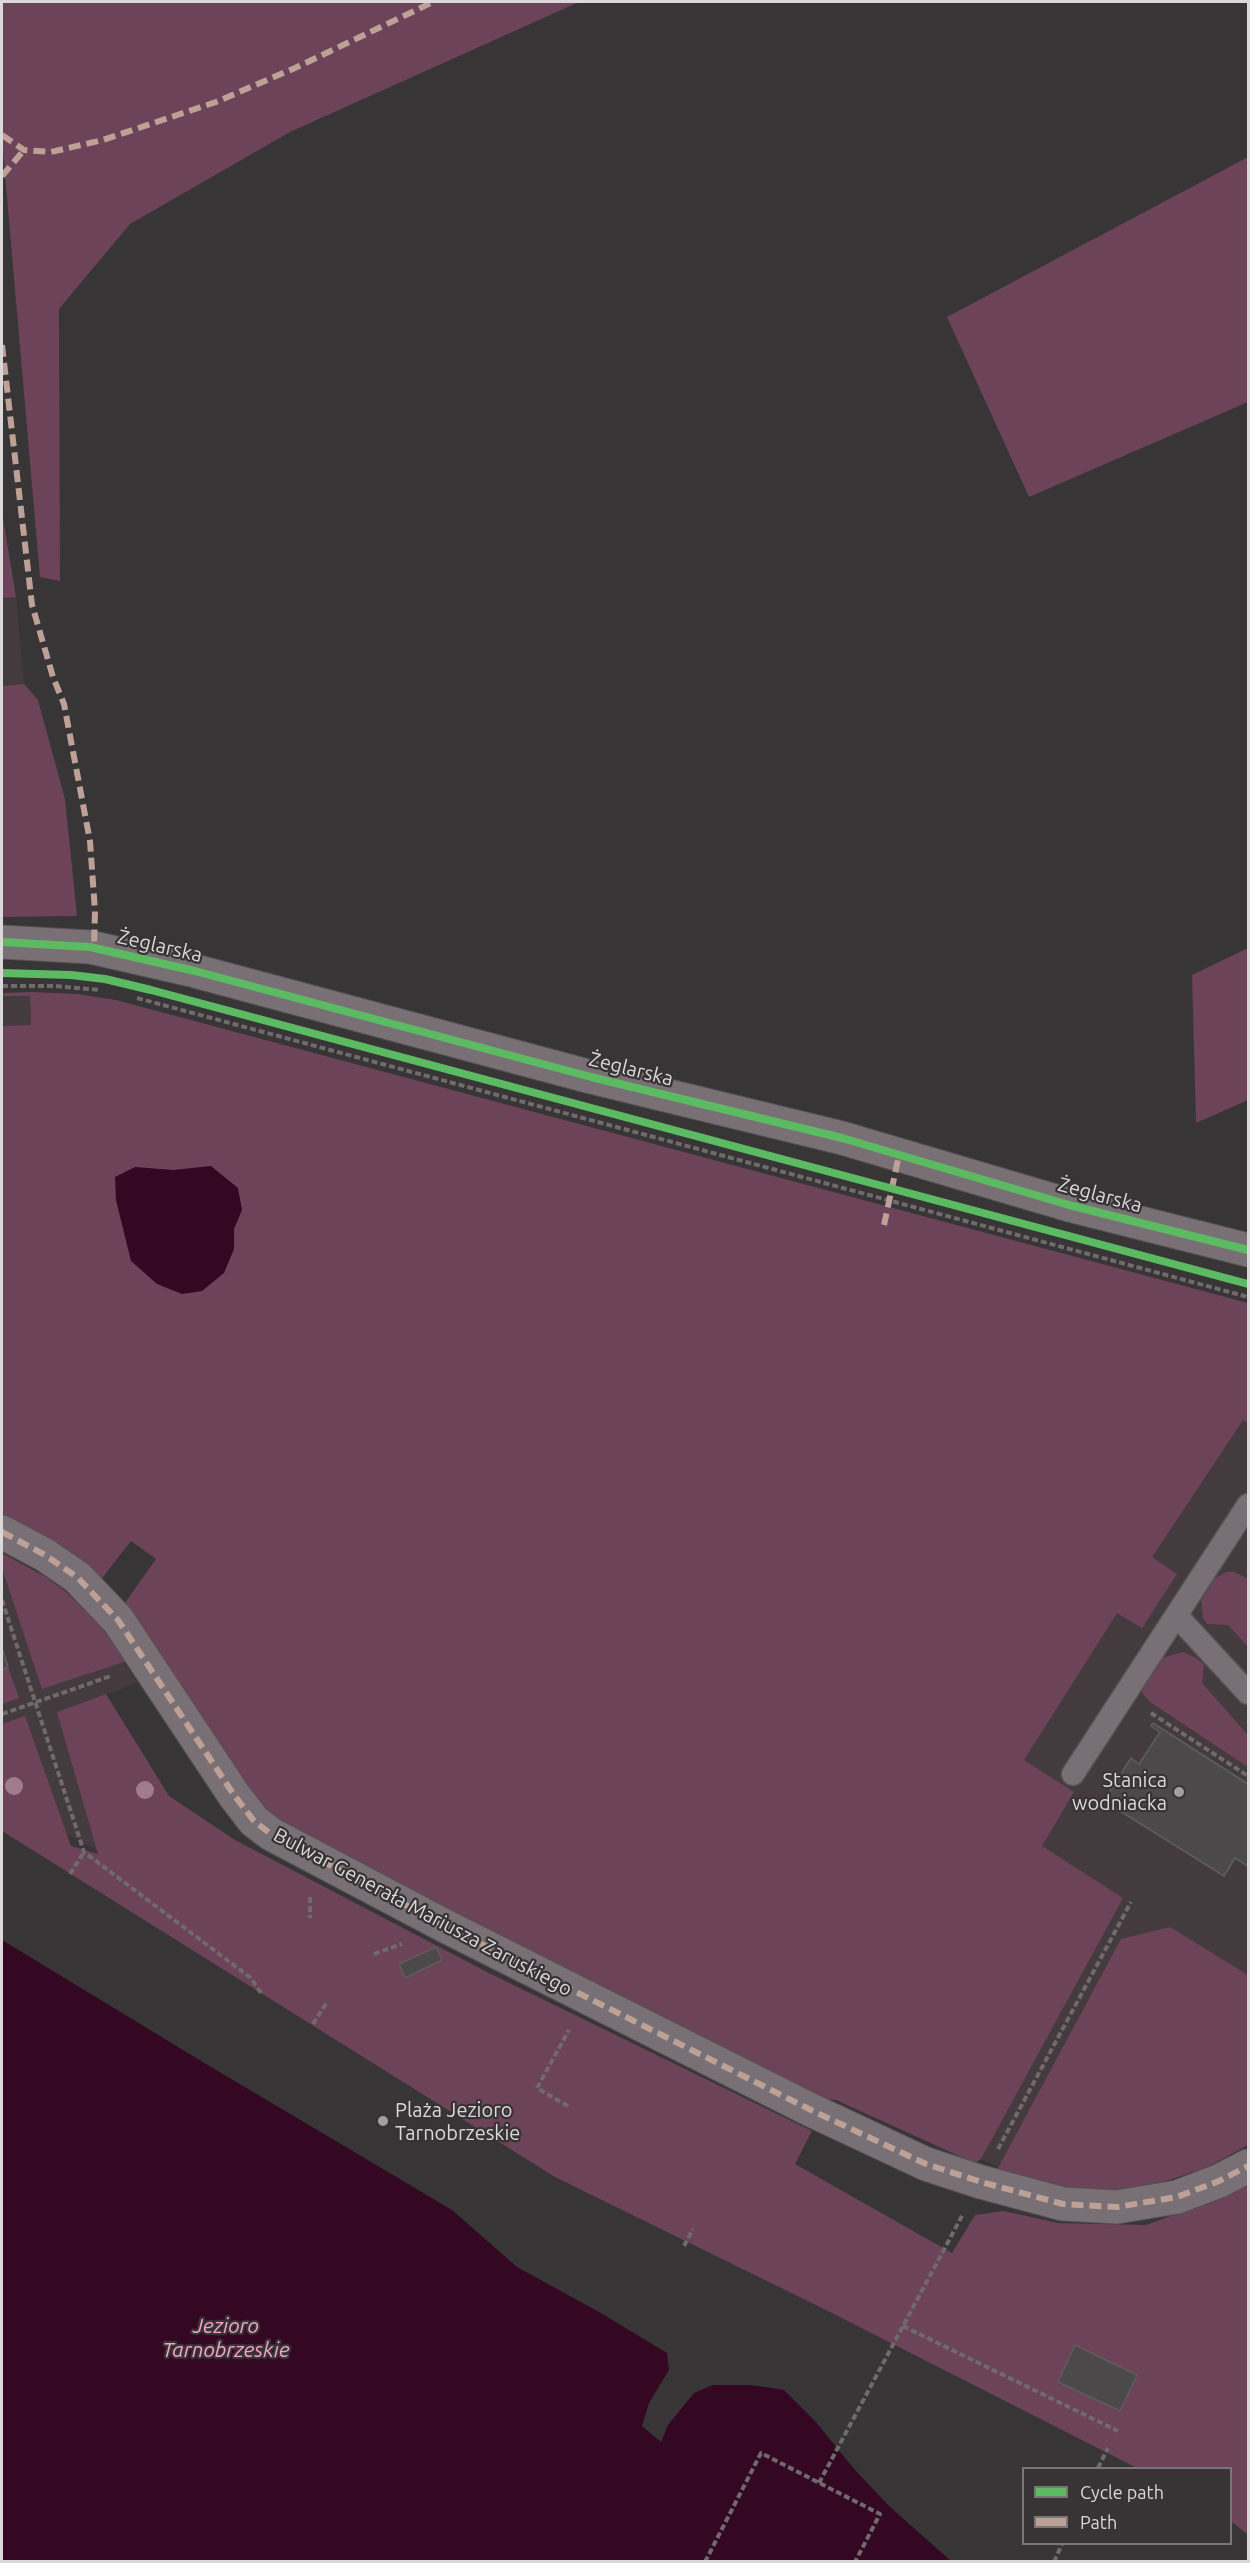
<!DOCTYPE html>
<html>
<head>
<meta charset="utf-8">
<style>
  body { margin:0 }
  #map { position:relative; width:1250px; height:2563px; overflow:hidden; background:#373536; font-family:Ubuntu,sans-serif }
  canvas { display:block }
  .frame { position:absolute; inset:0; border:3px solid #dad8d9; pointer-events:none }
  .legend { position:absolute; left:1022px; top:2467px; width:210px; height:78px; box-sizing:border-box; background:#383436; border:2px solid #797677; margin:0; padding:8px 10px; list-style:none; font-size:18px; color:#dad8d9 }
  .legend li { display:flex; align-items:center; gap:12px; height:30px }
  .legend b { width:30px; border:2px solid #797677 }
</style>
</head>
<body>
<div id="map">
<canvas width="1250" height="2563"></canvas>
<div class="frame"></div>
<ul class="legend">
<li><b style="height:8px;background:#5cba63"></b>Cycle path</li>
<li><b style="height:8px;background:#bda197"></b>Path</li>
</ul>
</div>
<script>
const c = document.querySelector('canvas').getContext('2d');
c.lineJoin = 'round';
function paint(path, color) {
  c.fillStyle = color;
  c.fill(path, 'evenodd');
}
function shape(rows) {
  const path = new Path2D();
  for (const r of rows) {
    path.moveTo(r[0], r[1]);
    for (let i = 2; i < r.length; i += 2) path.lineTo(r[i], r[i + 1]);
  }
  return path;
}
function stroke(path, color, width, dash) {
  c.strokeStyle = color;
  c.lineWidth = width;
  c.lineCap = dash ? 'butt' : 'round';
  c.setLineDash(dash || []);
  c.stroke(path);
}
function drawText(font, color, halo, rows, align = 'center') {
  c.font = font + ' Ubuntu,sans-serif';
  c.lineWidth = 4.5;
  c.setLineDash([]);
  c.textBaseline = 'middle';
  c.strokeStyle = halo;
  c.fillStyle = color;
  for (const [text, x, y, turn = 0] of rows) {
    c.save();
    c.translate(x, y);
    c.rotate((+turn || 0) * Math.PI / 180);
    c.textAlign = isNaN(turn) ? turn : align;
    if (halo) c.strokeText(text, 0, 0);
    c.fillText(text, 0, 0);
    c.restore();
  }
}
paint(shape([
  [16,597,24,684,2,686,2,598],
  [2,996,30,996,31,1025,2,1026],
  [1248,1374,1248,2139,1029,2176,998,2167,792,2065],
  [2,1563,121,1657,137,1683,57,1712,103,1853,2,1800]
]), '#443b3f');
paint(shape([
  [2,2,579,2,290,132,130,224,59,309,60,581,40,577,2,140],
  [1248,157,1248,402,1029,497,947,317],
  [2,512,16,597,2,598],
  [24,684,38,700,65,799,77,916,2,917,2,686],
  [1248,948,1248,1100,1196,1123,1192,975],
  [32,992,77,994,116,1000,1248,1303,1248,1423,1243,1420,1152,1557,1177,1574,1142,1628,1117,1613,1024,1760,1074,1792,1042,1846,1123,1898,981,2159,977,2162,970,2161,836,2100,817,2098,294,1833,267,1813,251,1795,124,1604,156,1559,131,1541,100,1581,2,1518,2,1026,31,1025,30,996,2,996,2,993],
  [2,1553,44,1576,65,1591,99,1624,127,1661,42,1689,2,1568],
  [1227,1572,1234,1572,1248,1579,1248,1647,1228,1625,1207,1624,1203,1618,1201,1594,1209,1581],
  [1183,1652,1196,1658,1204,1664,1202,1683,1248,1735,1248,1767,1150,1702,1143,1694,1141,1687,1162,1658],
  [8,1667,19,1698,2,1704,2,1670],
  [106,1694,169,1796,235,1840,487,1972,812,2131,795,2164,952,2253,975,2215,1004,2211,1058,2223,1146,2225,1228,2195,1248,2182,1248,2535,1231,2521,1230,2468,1137,2468,824,2309,555,2177,2,1831,2,1724,25,1716,71,1846,98,1854,57,1712],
  [1170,1927,1248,1975,1248,2145,1208,2167,1136,2191,1080,2192,1001,2174,998,2168,1121,1939]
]), '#6c4358');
paint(shape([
  [211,1166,238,1188,242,1210,234,1229,234,1249,224,1273,202,1291,182,1294,157,1284,131,1261,116,1200,115,1177,135,1167,173,1170],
  [2,1940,206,2064,452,2210,517,2267,599,2312,667,2353,669,2370,649,2403,642,2426,661,2442,668,2425,694,2393,713,2385,751,2385,784,2390,815,2421,855,2470,889,2506,951,2561,2,2561]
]), '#340723');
const building = shape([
  [2,1648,8,1667,2,1670,2,1648],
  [1153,1723,1248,1784,1248,1866,1235,1858,1224,1876,1104,1801,1131,1758,1139,1764,1160,1732,1151,1726,1153,1723],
  [436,1947,442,1960,405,1978,399,1964,436,1947],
  [1075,2345,1137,2375,1120,2411,1058,2382,1075,2345]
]);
paint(building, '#4b494a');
stroke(building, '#5e5d5d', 1.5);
const service = shape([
  [1177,1616,1248,1693],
  [1073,1774,1248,1505]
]);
const pedestrian = shape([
  [2,1532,45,1555,77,1577,118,1620,234,1795,254,1821,271,1834,447,1927,813,2111,926,2164,981,2182,1063,2204,1117,2207,1177,2197,1219,2181,1248,2166]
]);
const minor = shape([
  [2,942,90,947,195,971,591,1077,842,1138,1069,1205,1248,1250]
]);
stroke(service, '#545253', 25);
stroke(pedestrian, '#545253', 35);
stroke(minor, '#545253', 35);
stroke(shape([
  [2,986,55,986,100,990],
  [137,998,1248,1297],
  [2,1600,84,1852,251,1978,261,1993],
  [1151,1713,1248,1776],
  [2,1714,111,1676],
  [70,1874,84,1852],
  [310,1897,310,1918],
  [374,1954,402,1944],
  [313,2024,327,2002],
  [568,2106,537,2088,569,2030],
  [998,2149,1131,1902],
  [684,2246,693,2229],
  [903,2326,1118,2431],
  [1098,2468,1108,2448],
  [819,2483,963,2214],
  [705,2562,761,2453,880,2514,855,2562],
  [1054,2562,1062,2544]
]), '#706a6d', 4, [6, 3]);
stroke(service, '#797075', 22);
stroke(pedestrian, '#797075', 33);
stroke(minor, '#797075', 33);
stroke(shape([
  [2,135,24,150,51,152,103,140,216,102,295,68,433,2],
  [2,176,24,150],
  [2,345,32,605,53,677,64,704,90,841,95,911,94,948],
  [884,1225,899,1155],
  [2,1532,45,1555,77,1577,118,1620,234,1795,254,1821,271,1834,447,1927,813,2111,926,2164,981,2182,1063,2204,1117,2207,1177,2197,1219,2181,1248,2166]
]), '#bda197', 6, [12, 6]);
stroke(shape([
  [2,942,90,947,195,971,591,1077,842,1138,1069,1205,1248,1250],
  [2,973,71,975,105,979,151,990,1248,1284]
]), '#5cba63', 8);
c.fillStyle = '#a07c8d';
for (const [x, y] of [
  [14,1786],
  [145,1790]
]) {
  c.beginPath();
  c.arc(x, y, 9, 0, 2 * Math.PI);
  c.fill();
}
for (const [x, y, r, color] of [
  [1179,1792,6,"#a19fa0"],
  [383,2121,6,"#a19fa0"]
]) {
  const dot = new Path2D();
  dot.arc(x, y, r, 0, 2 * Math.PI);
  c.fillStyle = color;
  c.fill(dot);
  stroke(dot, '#383436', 2);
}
drawText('20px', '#dad8d9', '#383436', [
  ["Żeglarska",160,946,13],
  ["Żeglarska",631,1069,14],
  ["Żeglarska",1100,1195,15],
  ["Bulwar Generała Mariusza Zaruskiego",423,1912,28]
]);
drawText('20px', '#dad8d9', '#383436', [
  ["Stanica",1167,1780],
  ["wodniacka",1167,1803],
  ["Plaża Jezioro",395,2110,"left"],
  ["Tarnobrzeskie",395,2133,"left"]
], 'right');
drawText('italic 21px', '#f6a2cc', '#383436', [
  ["Jezioro",226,2326],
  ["Tarnobrzeskie",226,2350]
]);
</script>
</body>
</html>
